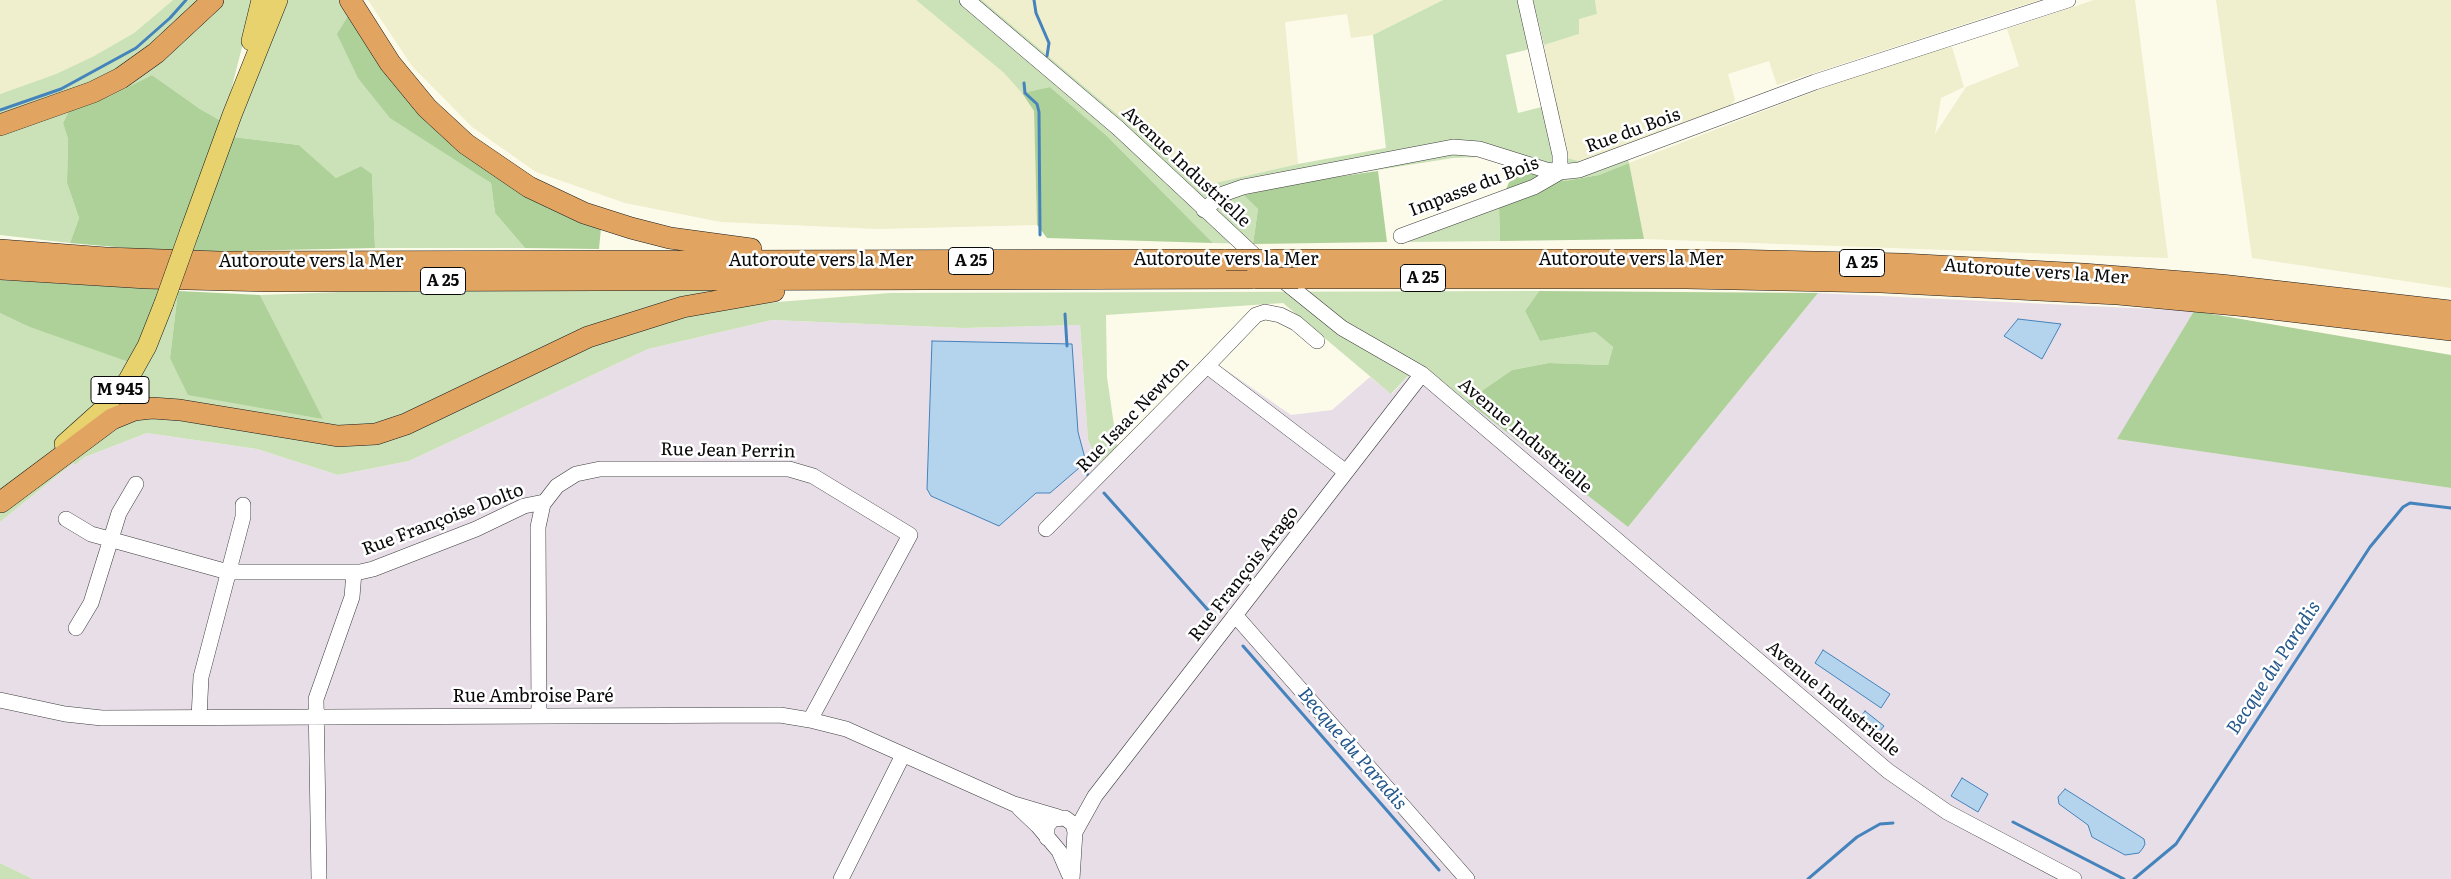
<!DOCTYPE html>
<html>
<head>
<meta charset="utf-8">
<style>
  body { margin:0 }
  canvas { display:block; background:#fcfae9 }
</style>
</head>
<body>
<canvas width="2451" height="879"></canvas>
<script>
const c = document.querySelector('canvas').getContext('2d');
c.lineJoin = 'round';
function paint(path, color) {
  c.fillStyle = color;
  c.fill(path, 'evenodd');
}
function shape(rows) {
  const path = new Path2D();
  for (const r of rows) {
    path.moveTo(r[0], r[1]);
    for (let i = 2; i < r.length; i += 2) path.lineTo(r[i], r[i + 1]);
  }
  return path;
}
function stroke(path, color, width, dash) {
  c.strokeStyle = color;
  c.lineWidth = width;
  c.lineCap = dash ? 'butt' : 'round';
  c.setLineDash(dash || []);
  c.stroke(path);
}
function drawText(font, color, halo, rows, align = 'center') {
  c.font = font + ' Literata,serif';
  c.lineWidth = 5;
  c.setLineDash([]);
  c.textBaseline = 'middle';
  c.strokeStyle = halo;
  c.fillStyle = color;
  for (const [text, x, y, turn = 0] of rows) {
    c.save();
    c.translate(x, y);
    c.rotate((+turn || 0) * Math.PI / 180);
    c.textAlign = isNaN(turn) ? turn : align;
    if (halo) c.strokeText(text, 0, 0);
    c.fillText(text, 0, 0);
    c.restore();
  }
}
paint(shape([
  [1818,293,2194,311,2118,439,2451,488,2451,879,33,879,0,863,0,522,73,463,75,465,85,457,147,433,257,449,338,475,409,461,648,349,772,320,963,328,1080,325,1088,440,1099,463,1209,358,1291,415,1332,410,1370,377,1392,394,1420,363,1628,527]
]), '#e8dee8');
paint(shape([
  [0,0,173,0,134,33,94,56,56,74,0,94],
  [368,0,916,0,1004,73,1022,93,1034,111,1037,225,879,229,721,222,625,203,536,172,472,127,412,66],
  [982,0,1443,0,1373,35,1351,38,1347,14,1285,22,1298,164,1202,186],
  [1595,0,2039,0,1777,85,1769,61,1728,74,1735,100,1730,107,1583,162,1567,158,1544,45,1579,34,1578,19,1597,14],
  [2094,0,2135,0,2168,258,1644,239,1629,163,1898,59,1952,47,1964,87,1941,98,1935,134,1966,87,2019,66,2007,29],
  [2216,0,2451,0,2451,288,2252,258]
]), '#efeecd');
paint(shape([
  [173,0,254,0,223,122,200,109,152,75,110,96,69,111,63,123,68,139,67,183,79,218,70,243,0,235,0,94,56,74,94,56,134,33],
  [284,0,343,0,435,145,491,183,495,213,525,248,375,248,372,174,361,166,336,178,299,145,233,137],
  [916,0,982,0,1202,186,1298,164,1386,148,1373,35,1443,0,1518,0,1530,49,1506,55,1518,113,1557,103,1567,158,1583,162,1624,146,1629,163,1599,175,1565,181,1480,157,1453,158,1301,182,1245,195,1258,209,1253,244,1213,243,1107,136,1050,87,1022,93,1004,73],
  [1533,0,1595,0,1597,14,1579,19,1579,34,1544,45],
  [1499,206,1500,241,1408,242,1455,223],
  [721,288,728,306,890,293,1539,291,1525,311,1540,341,1595,332,1613,347,1608,365,1549,363,1512,370,1467,401,1420,363,1391,394,1283,303,1106,315,1107,377,1117,446,1099,463,1088,440,1080,325,963,328,772,320,648,349,409,461,338,475,257,449,147,433,85,457,75,465,73,463,0,522,0,313,71,341,149,320,159,289,178,291,170,358,322,419,260,295,395,290],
  [0,863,33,879,0,879]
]), '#cbe2b8');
paint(shape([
  [350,13,415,109,601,228,599,249,525,248,495,213,491,183,390,118,358,78,337,34],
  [152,75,200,109,223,122,173,252,70,243,79,218,67,183,68,139,63,123,69,111,110,96],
  [1050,87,1107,136,1213,243,1047,238,1037,225,1034,111,1022,93],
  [233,137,299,145,336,178,361,166,372,174,375,248,191,252],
  [1629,163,1644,239,1500,241,1499,206,1515,168,1565,181,1599,175],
  [1378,171,1387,242,1253,244,1258,209,1244,195,1301,182],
  [0,280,159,289,149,320,129,362,30,327,0,313],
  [178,291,260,295,323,419,188,395,170,358],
  [1539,291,1818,293,1628,527,1467,401,1512,370,1549,363,1608,365,1613,347,1595,332,1540,341,1525,311],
  [2194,311,2451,355,2451,488,2117,439]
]), '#aed099');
const water = shape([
  [2018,319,2061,324,2042,359,2004,336,2018,319],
  [932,341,1072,344,1078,432,1086,462,1050,493,1036,493,999,526,931,496,927,489,932,341],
  [1823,650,1890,694,1881,708,1815,663,1823,650],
  [1865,711,1884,726,1876,736,1857,722,1865,711],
  [1962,778,1988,794,1978,812,1951,796,1962,778],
  [2065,789,2144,839,2145,844,2143,848,2139,853,2125,855,2092,837,2088,825,2059,804,2058,797,2065,789]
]);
paint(water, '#b4d4ed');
stroke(water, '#4483bb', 1);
stroke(shape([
  [1034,0,1036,13,1049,43,1047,56],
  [1024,83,1025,93,1037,104,1039,112,1040,235],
  [0,110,61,89,136,48,170,18,186,0],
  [1065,314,1067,346],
  [1079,464,1088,475],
  [1104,493,1216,619],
  [1243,646,1439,870],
  [2013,822,2124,879],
  [1808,879,1857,837,1880,824,1893,823],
  [2134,879,2176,844,2370,547,2403,507,2410,503,2451,508]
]), '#4483bb', 3);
const minor = shape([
  [967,0,1118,128,1270,270,1342,328,1422,374,1888,771,1947,812,2074,879],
  [1204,210,1223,194,1243,187,1453,147,1479,149,1546,170,1560,172,1579,170,1815,82,2068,0],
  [1401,236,1534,187,1560,172,1560,155,1525,0],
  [1207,366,1256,315,1265,312,1280,315,1296,323,1317,341],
  [66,519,91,534,228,572,360,572,373,569,476,529,524,506,544,502],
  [1046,529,1207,366,1346,472],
  [1235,615,1467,879],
  [76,628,91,603,119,513,136,484],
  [0,700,65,714,102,718,780,715,810,720,846,729,1014,804,1058,817],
  [539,716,538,527,543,504,557,486,576,474,600,469,789,469,813,476,910,535,810,720],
  [199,718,201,677,243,517,243,505],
  [1019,808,1038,826,1059,851,1069,874],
  [1075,832,1095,796,1422,374],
  [1047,838,1047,826,1053,819,1065,818,1073,824,1075,832,1072,879],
  [319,879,316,699,352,597,354,572],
  [841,879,903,755]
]);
const major = shape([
  [251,41,261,0],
  [189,233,232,115,278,0],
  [64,444,103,409,128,380,147,346,164,303]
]);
const highway = shape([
  [350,0,390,63,427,108,466,144,529,187,584,213,631,228,670,238,751,249],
  [0,125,93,92,121,78,156,53,213,0],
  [0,250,106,258,219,262,1226,260],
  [1271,260,1725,260,1902,264,2083,274,2221,285,2451,311],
  [0,269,147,278,271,281,1255,278],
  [1298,278,1686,278,1881,282,2118,294,2247,306,2451,330],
  [1,502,112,419,134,410,152,408,180,410,338,436,376,434,406,424,588,337,683,307,774,291]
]);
stroke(minor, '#3d3d3d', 16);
stroke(major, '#1b1b1b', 20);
stroke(highway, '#1b1b1b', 22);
stroke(minor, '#fff', 15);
stroke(major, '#e8d26e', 19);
stroke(highway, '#e2a561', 21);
const majorBridge = shape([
  [164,303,189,233]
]);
const highwayBridge = shape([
  [1226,260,1271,260],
  [1255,278,1298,278]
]);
stroke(majorBridge, '#1b1b1b', 20, []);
stroke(highwayBridge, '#1b1b1b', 22, []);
stroke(majorBridge, '#e8d26e', 19);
stroke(highwayBridge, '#e2a561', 21);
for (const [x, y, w] of [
  [971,261,45],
  [1862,263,45],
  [1423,278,45],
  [443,281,45],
  [120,390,58]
]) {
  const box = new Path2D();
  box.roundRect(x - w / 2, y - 13.5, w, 27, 4);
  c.fillStyle = '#fff';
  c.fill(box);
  stroke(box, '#0a0a0a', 1);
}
drawText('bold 16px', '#0a0a0a', null, [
  ["A 25",971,261],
  ["A 25",1862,263],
  ["A 25",1423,278],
  ["A 25",443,281],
  ["M 945",120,390]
]);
drawText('18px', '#0a0a0a', '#fff', [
  ["Rue du Bois",1633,131,-20],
  ["Avenue Industrielle",1186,167,43],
  ["Impasse du Bois",1474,187,-21],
  ["Autoroute vers la Mer",1226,260],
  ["Autoroute vers la Mer",1631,260],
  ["Autoroute vers la Mer",821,261],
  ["Autoroute vers la Mer",311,262],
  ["Autoroute vers la Mer",2036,272,4],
  ["Rue Isaac Newton",1133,415,-46],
  ["Avenue Industrielle",1525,436,40],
  ["Rue Jean Perrin",728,451,1],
  ["Rue Françoise Dolto",443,520,-21],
  ["Rue François Arago",1244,574,-52],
  ["Rue Ambroise Paré",533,697],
  ["Avenue Industrielle",1833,699,40]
]);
drawText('italic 19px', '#24578b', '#fff', [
  ["Becque du Paradis",2274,668,-57],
  ["Becque du Paradis",1352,749,49]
]);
</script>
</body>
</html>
